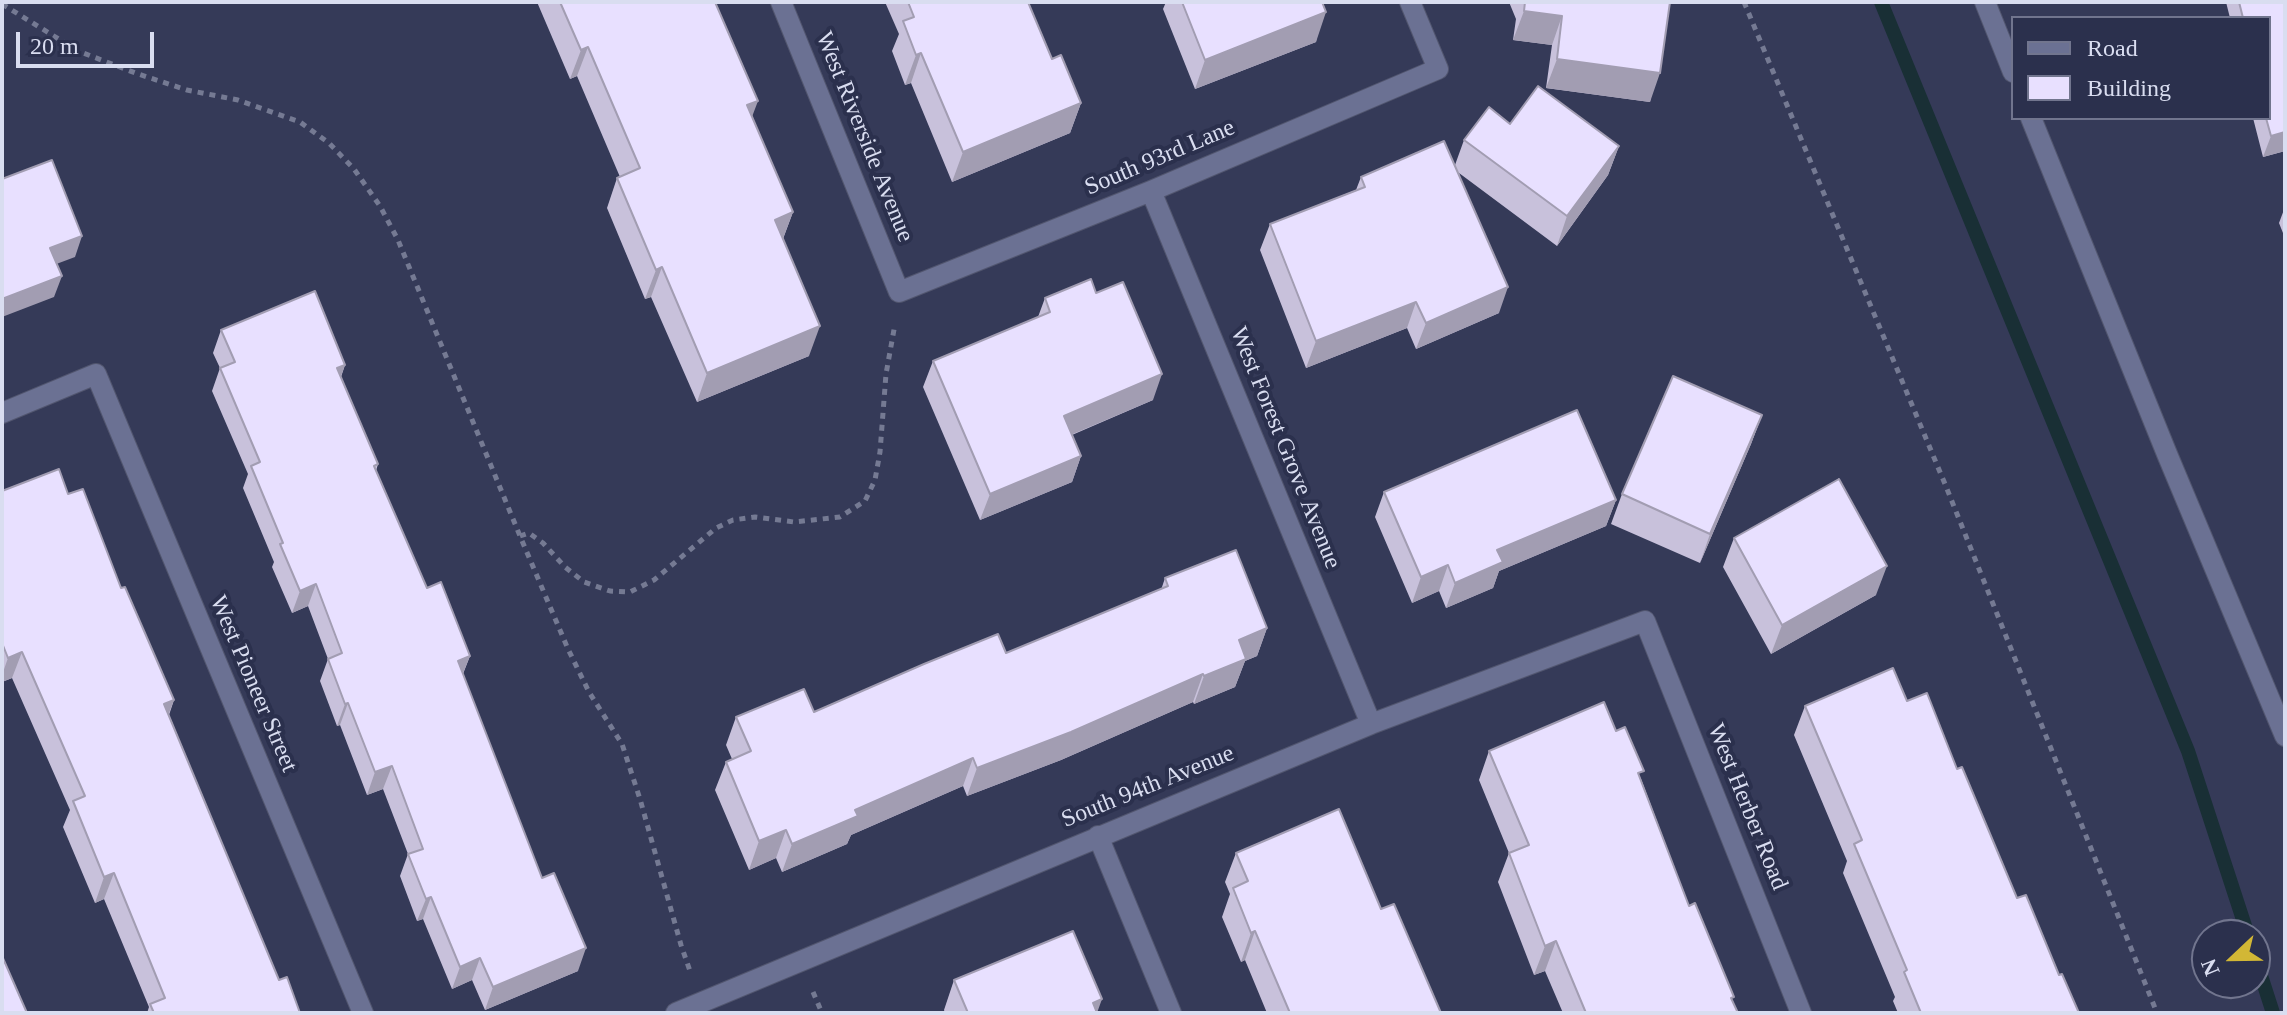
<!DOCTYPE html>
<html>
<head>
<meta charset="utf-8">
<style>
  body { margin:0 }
  #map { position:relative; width:2287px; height:1015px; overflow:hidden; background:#353a58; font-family:Georgia,serif }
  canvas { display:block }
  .frame { position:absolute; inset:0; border:4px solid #d9ddf0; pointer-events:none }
  .legend { position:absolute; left:2011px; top:16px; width:260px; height:104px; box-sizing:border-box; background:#2b304d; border:2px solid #71758e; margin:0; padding:10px 14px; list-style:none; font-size:24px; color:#d9ddf0 }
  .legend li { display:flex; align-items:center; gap:16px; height:40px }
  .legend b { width:40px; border:2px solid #71758e }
  .north { position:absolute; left:2191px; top:919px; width:80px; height:80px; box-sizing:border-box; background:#2b304d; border:2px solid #71758e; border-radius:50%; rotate:248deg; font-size:22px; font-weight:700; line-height:32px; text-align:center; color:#d9ddf0 }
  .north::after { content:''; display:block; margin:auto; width:28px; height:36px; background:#d2b735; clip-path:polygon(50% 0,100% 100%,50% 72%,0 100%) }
  .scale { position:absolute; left:16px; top:32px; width:138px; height:36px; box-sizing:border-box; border:4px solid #d9ddf0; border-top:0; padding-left:10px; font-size:24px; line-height:28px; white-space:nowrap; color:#d9ddf0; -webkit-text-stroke:6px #2b304d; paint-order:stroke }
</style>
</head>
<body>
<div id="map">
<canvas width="2287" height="1015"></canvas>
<div class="frame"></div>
<ul class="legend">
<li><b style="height:10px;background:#6b7193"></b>Road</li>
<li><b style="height:22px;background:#e8e0ff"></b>Building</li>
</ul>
<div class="north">N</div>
<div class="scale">20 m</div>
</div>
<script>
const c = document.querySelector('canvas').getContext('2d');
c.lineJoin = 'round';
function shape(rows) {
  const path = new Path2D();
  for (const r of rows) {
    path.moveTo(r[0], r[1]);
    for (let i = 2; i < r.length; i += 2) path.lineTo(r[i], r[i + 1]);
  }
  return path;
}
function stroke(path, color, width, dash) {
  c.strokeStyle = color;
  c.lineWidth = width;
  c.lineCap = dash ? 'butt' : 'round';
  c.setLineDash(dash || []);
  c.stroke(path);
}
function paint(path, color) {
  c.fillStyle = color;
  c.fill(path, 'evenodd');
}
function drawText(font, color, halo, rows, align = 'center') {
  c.font = font + ' Georgia,serif';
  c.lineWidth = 8;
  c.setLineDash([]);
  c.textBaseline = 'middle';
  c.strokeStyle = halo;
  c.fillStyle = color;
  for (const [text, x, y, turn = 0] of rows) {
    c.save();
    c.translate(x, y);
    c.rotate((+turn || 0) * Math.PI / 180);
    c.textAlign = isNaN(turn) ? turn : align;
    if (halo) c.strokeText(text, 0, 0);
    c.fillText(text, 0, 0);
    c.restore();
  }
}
stroke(shape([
  [1881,2,2188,751,2248,935],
  [2255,957,2273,1013]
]), '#192f35', 14);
const lane = shape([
  [1985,2,2013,72],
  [2031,118,2167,454,2285,736]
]);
const street = shape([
  [781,2,899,292,1151,191,1438,69,1410,2],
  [1151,191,1371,724],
  [2,413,96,374,363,1013],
  [1098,836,1171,1013],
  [676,1013,1371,724,1645,621,1801,1013]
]);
stroke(lane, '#52566f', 22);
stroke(street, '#52566f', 22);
stroke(shape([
  [1744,2,1945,484,2157,1013],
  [2,4,78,51,138,74,187,90,238,100,300,122,329,143,354,169,380,206,398,240,520,536,568,649,589,692,622,744,640,799,681,945,690,971],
  [520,536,529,533,543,543,565,567,584,582,610,591,630,592,654,580,716,528,733,520,755,517,794,522,840,517,865,501,875,480,880,452,886,374,895,324],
  [813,992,822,1013]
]), '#757a93', 5, [6, 6]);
stroke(lane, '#6b7193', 20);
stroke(street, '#6b7193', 20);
paint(shape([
  [537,2,715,2,752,117,793,212,783,239,809,356,697,402,651,297,645,299,607,208,617,178,620,177,577,76,570,79],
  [885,2,1028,2,1052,59,1081,103,1070,133,952,182,911,83,905,85,892,51,899,34],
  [1166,2,1322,2,1316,42,1195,89,1163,9],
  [1509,2,1670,2,1650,102,1546,88,1552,45,1513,40,1516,19],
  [2226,2,2285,2,2285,151,2263,157,2253,118,2269,118,2269,18,2230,18],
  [1510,124,1619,146,1608,175,1557,246,1459,173,1499,313,1416,349,1407,328,1306,368,1260,250,1270,224,1356,190,1361,177,1455,165,1464,140],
  [2285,207,2285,238,2279,223],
  [1096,293,1153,400,1072,435,1081,456,1072,482,980,520,923,387,933,361,1038,317,1045,298],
  [221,330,345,365,341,377,378,464,376,471,427,588,470,656,463,674,578,971,485,1010,472,980,452,989,423,919,417,921,400,876,408,854,383,789,367,795,340,725,337,726,320,681,328,659,308,606,292,613,272,567,274,562,243,488,248,474,212,391,220,368,213,353],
  [1762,415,1751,444,1700,563,1611,524,1622,494],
  [2,491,68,494,121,588,174,700,169,715,279,980,300,1013,147,1013,149,1007,104,899,95,903,63,827,70,810,12,678,2,682],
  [1384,492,1616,500,1606,526,1499,571,1493,588,1446,608,1439,591,1412,603,1375,517],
  [1734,538,1876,595,1771,654,1723,567],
  [1165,578,1267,628,1257,656,1245,661,1235,687,1194,704,1193,702,1061,760,967,796,963,786,851,835,847,844,782,872,776,858,749,870,715,790,726,762,732,759,726,745,736,717,814,712,1006,653,1161,590],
  [1907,701,1957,769,2017,898,2079,1013,1898,1013,1893,1001,1895,997,1843,873,1847,861,1794,735,1805,706],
  [1616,731,1641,779,1689,906,1738,1013,1563,1013,1545,971,1534,975,1498,882,1509,853,1479,780,1489,751],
  [1236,853,1381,909,1441,1013,1267,1013,1245,960,1241,962,1222,917,1230,894,1225,882],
  [954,980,1097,1012,1097,1013,945,1013,944,1010]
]), '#c8c1db');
paint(shape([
  [1524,11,1562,16,1552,45,1513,40],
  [1326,12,1316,42,1195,89,1205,60],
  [588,47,577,76,570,79,581,50],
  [921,53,911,83,905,85,916,55],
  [1557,59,1660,73,1650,102,1546,88],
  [758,101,747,130,747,105],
  [1081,103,1070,133,952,182,963,152],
  [2285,132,2285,151,2263,157,2271,136],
  [1619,146,1608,175,1557,246,1567,216],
  [793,212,782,241,775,220],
  [82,236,75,257,43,269,50,248],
  [662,267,651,297,645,299,656,270],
  [62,276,54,297,2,317,2,299],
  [1508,287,1499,313,1416,349,1426,323],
  [1416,302,1407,328,1306,368,1316,341],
  [820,326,809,356,697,402,707,373],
  [345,365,337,387,337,368],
  [1162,374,1153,400,1054,442,1064,416],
  [1762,415,1751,444,1700,563,1710,534],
  [1081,456,1072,482,980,520,990,494],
  [1616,500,1606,526,1499,571,1493,588,1446,608,1455,583,1497,550],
  [1448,565,1439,591,1412,603,1421,577],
  [1887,566,1876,595,1771,654,1782,625],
  [316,584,308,606,292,613,300,591],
  [1267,628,1257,656,1245,661,1235,687,1194,704,1204,676,1239,640],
  [22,652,12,678,2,682,2,675,8,658],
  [470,656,461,678,458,661],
  [1203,674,1193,702,1061,760,967,796,977,768],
  [174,700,164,726,164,704],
  [348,703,340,725,337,726,345,704],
  [973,758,963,786,851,835,847,844,782,872,792,844,855,810],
  [392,766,383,789,367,795,375,772],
  [786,830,776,858,749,870,759,841],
  [114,873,104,899,95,903,104,877],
  [431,897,423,919,417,921,426,899],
  [1255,931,1245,960,1241,962,1251,933],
  [1556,941,1545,971,1534,975,1545,946],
  [586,948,578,971,485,1010,493,987],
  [480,958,472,980,452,989,460,967],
  [1102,999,1097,1013,1093,1003]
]), '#a29db2');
const building = shape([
  [560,2,715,2,758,101,747,105,793,212,775,220,820,326,707,373,662,267,656,270,617,178,640,168,588,47,581,50,560,2],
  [908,2,1028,2,1052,59,1061,55,1081,103,963,152,921,53,916,55,903,21,914,17,908,2],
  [1182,2,1322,2,1326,12,1205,60,1182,2],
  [1525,2,1670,2,1660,73,1557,59,1562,16,1524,11,1525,2],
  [2239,2,2285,2,2285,132,2271,136,2266,118,2269,118,2269,18,2243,18,2239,2],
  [1538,86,1619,146,1567,216,1464,140,1489,107,1510,124,1538,86],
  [1444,141,1508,287,1426,323,1416,302,1316,341,1270,224,1365,187,1361,177,1444,141],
  [52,160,82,236,50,248,62,276,2,299,2,179,52,160],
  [1091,279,1096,293,1123,282,1162,374,1064,416,1081,456,990,494,933,361,1050,312,1045,298,1091,279],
  [315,291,345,365,337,368,378,464,374,466,427,588,441,582,470,656,458,661,542,878,554,873,586,948,493,987,480,958,460,967,431,897,426,899,408,854,423,849,392,766,375,772,348,703,345,704,328,659,342,653,316,584,300,591,280,544,283,543,251,466,260,462,220,368,235,362,221,330,315,291],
  [1673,376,1762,415,1710,534,1622,494,1673,376],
  [1577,410,1616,500,1497,550,1503,562,1455,583,1448,565,1421,577,1384,492,1577,410],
  [59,469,68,494,83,489,121,588,125,587,174,700,164,704,279,980,287,977,300,1013,154,1013,150,1004,165,998,114,873,104,877,73,801,85,796,22,652,8,658,2,643,2,491,59,469],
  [1839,479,1887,566,1782,625,1734,538,1839,479],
  [1236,550,1267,628,1239,640,1246,659,1204,676,1203,674,1071,732,977,768,973,758,855,810,858,816,792,844,786,830,759,841,726,762,751,751,736,717,804,689,814,712,924,664,998,634,1006,653,1168,586,1165,578,1236,550],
  [1893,668,1907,701,1927,693,1957,769,1962,767,2017,898,2026,895,2059,975,2062,974,2079,1013,1921,1013,1904,972,1907,970,1854,844,1862,840,1805,706,1893,668],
  [1604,702,1616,731,1625,727,1644,771,1638,773,1689,906,1695,903,1734,997,1731,998,1738,1013,1586,1013,1556,941,1545,946,1509,853,1529,845,1489,751,1604,702],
  [1339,809,1381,909,1394,904,1441,1013,1290,1013,1255,931,1251,933,1233,888,1248,881,1236,853,1339,809],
  [1073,931,1102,999,1093,1003,1097,1013,968,1013,954,980,1073,931],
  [2,956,27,1013,2,1013,2,956]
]);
paint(building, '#e8e0ff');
stroke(building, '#a29db2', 2);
drawText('24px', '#d9ddf0', '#2b304d', [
  ["West Riverside Avenue",864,137,68],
  ["South 93rd Lane",1160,158,-23],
  ["West Forest Grove Avenue",1285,448,68],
  ["West Pioneer Street",253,684,67],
  ["South 94th Avenue",1148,787,-22],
  ["West Herber Road",1747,807,68]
]);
</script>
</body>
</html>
